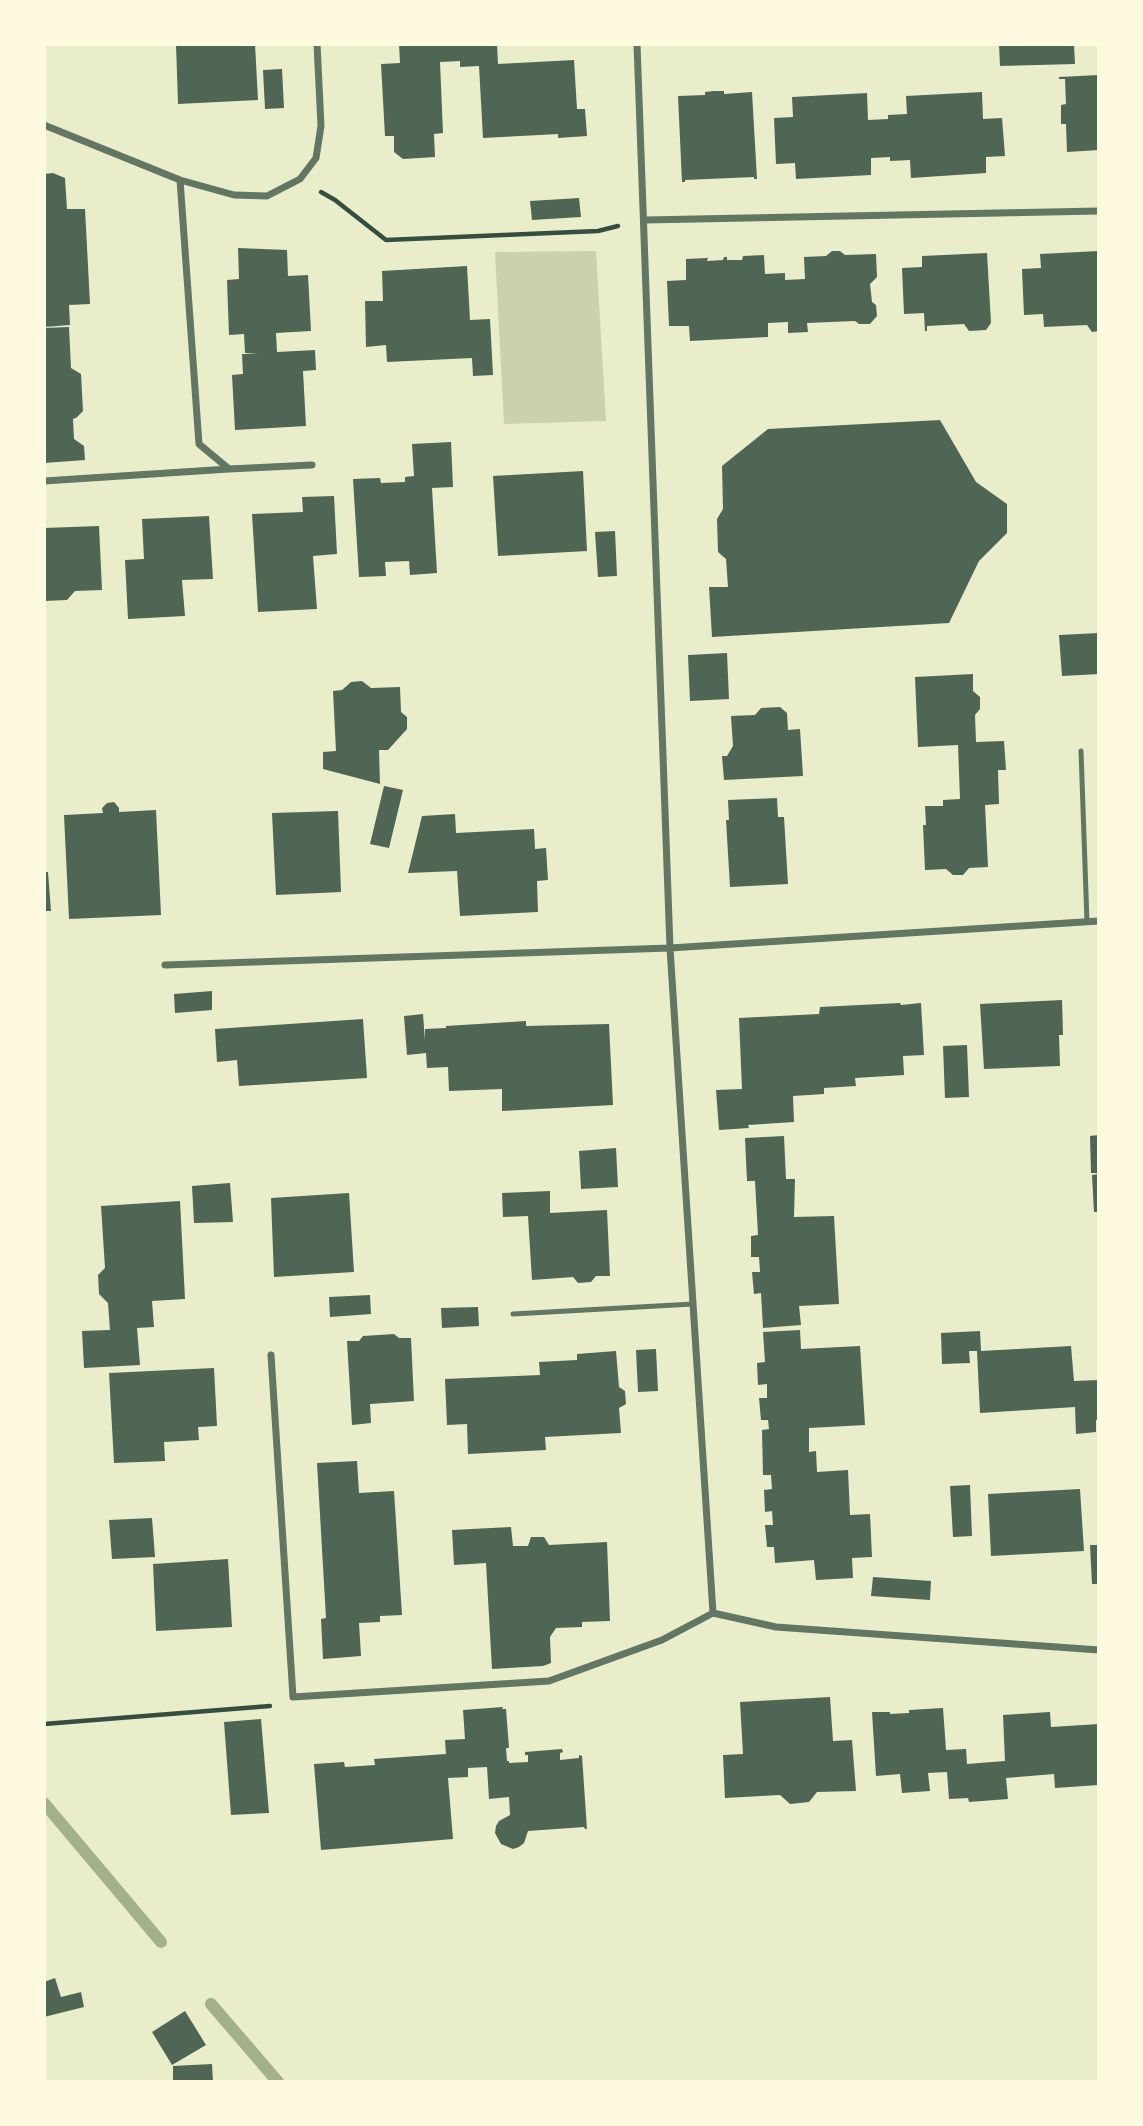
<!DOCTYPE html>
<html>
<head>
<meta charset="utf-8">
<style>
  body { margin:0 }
  #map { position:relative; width:1143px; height:2126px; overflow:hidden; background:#e9edc9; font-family:"Space Grotesk",sans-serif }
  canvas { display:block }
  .frame { position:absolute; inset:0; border:46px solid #fefae0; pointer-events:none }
</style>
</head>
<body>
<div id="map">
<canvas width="1143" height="2126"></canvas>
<div class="frame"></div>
</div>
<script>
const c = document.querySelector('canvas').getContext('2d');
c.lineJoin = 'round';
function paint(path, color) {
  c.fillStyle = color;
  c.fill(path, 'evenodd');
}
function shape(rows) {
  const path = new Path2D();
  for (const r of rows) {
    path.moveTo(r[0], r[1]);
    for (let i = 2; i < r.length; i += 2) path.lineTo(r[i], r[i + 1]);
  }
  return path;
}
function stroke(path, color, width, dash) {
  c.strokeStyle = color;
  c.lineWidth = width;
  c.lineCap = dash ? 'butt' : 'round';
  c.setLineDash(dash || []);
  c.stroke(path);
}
paint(shape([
  [596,251,606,421,504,424,495,252]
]), '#cad2ad');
stroke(shape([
  [44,1803,161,1942],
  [211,2004,278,2082]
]), '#a3b18a', 12);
paint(shape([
  [176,44,255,44,258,100,178,104],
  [399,44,497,44,498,64,574,60,577,109,585,109,587,136,558,138,558,134,483,138,479,66,460,67,460,61,440,62,443,133,434,134,435,157,403,159,394,152,394,136,385,136,381,64,400,63],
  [999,44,1074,44,1075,64,1000,66],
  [282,69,284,108,265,109,263,70],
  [1099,75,1099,150,1067,152,1066,124,1061,124,1061,105,1066,104,1065,79,1059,79,1059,77],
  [714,91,724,91,724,94,752,92,757,179,754,179,754,177,685,180,685,182,682,182,678,96,705,95,705,92],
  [982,92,983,119,1002,118,1005,156,986,157,986,173,911,178,910,160,890,161,890,157,871,158,871,175,796,179,795,163,776,164,774,118,793,117,792,97,867,93,868,120,888,119,888,115,907,114,906,96],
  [53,173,65,178,67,209,85,209,90,304,69,305,70,325,44,327,44,174],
  [579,198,581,217,532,220,530,201],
  [238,248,287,250,288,276,308,275,311,331,276,333,277,352,315,350,316,370,303,371,306,426,235,430,232,375,243,374,242,354,258,354,245,353,244,334,229,335,227,280,239,279],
  [832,251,840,251,845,255,876,254,877,277,870,284,872,302,876,305,877,316,870,324,859,324,855,321,807,323,808,332,788,333,788,322,768,323,768,337,690,341,689,326,669,326,667,281,686,280,686,259,708,258,707,261,723,260,724,257,727,257,727,260,742,260,743,256,764,255,765,274,785,273,785,280,805,279,804,257,826,256],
  [1099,251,1099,331,1092,332,1087,325,1044,327,1043,314,1024,315,1022,269,1041,268,1040,254],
  [987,253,991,323,986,330,969,331,964,324,927,326,927,331,925,331,924,313,904,314,902,268,922,267,922,256],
  [467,266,470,320,490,319,493,375,473,376,472,358,387,362,386,345,366,347,365,301,383,301,382,271],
  [69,327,71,368,81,374,83,411,76,418,73,419,74,439,84,446,85,460,44,463,44,328],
  [940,420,976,482,1007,504,1007,533,979,561,949,623,712,637,709,587,728,587,726,559,718,552,717,519,723,509,722,466,768,429],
  [451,442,453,487,432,488,437,573,410,575,409,561,385,562,386,576,359,577,353,479,380,478,381,483,405,482,405,477,414,476,412,444],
  [583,471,587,551,498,556,493,476],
  [334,496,337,554,313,556,317,609,258,612,252,514,303,512,302,497],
  [209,516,213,579,182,580,185,616,128,619,125,560,144,559,142,519],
  [99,526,102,590,75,591,67,600,44,601,44,528],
  [615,531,617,576,598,577,595,532],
  [1099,633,1099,674,1062,676,1059,635],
  [727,653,729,699,690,701,688,655],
  [973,674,973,691,980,697,980,709,975,715,976,742,1004,741,1006,770,998,770,999,804,985,805,988,867,969,868,963,875,953,875,946,869,925,870,923,825,926,825,925,806,943,806,943,800,960,799,958,745,918,747,915,677],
  [362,681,371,688,400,687,401,712,407,717,407,729,388,750,379,750,380,784,323,769,323,752,336,751,333,691,342,690,351,682],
  [780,707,787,713,788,730,800,729,803,776,724,780,722,756,727,756,733,746,731,716,755,715,761,708],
  [384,786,403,790,389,848,370,844],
  [777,798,778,817,784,817,788,884,730,887,726,820,729,820,728,800],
  [114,802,119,808,119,812,156,810,161,915,69,919,64,815,103,813,102,808,107,803],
  [338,811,341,892,276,895,272,813],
  [455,814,456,833,534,829,535,849,546,848,548,880,537,881,538,912,460,916,457,871,408,873,422,816],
  [44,872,48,872,51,911,44,911],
  [212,991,212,1010,175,1013,174,994],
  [1062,1000,1063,1035,1059,1035,1060,1066,984,1069,980,1004],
  [900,1003,901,1005,921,1003,924,1055,903,1056,904,1075,855,1078,856,1086,824,1088,824,1094,793,1096,794,1122,748,1125,749,1128,719,1130,716,1090,742,1089,739,1018,819,1014,820,1007],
  [423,1014,425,1041,425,1029,446,1028,446,1026,526,1021,526,1026,609,1024,613,1105,502,1111,502,1089,449,1091,448,1067,427,1068,426,1053,407,1055,404,1016],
  [363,1019,367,1078,239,1086,237,1060,217,1062,215,1029],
  [967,1045,969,1097,945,1098,943,1046],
  [1099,1135,1099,1173,1091,1173,1090,1136],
  [784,1136,786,1179,795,1179,794,1217,834,1216,839,1304,799,1306,801,1325,763,1328,761,1293,754,1294,752,1272,760,1272,759,1257,751,1257,751,1236,758,1235,755,1181,747,1181,745,1138],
  [616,1148,618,1187,581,1189,579,1151],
  [1099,1174,1099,1212,1094,1212,1092,1175],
  [230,1183,233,1222,194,1223,192,1186],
  [550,1191,550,1213,607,1210,610,1276,596,1276,591,1282,578,1283,573,1277,532,1280,528,1216,503,1217,502,1193],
  [349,1193,354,1272,274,1277,271,1198],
  [180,1201,185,1299,152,1301,154,1327,137,1328,140,1365,84,1368,82,1331,110,1330,108,1303,99,1294,98,1275,105,1268,101,1206],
  [370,1295,371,1314,330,1317,329,1297],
  [478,1307,479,1326,442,1328,441,1308],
  [800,1330,801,1349,860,1346,865,1425,809,1428,809,1452,816,1451,817,1472,848,1470,850,1515,870,1514,872,1557,852,1558,853,1578,816,1580,814,1560,775,1563,774,1547,767,1547,765,1525,773,1525,772,1511,765,1512,764,1490,772,1489,771,1475,763,1475,762,1430,769,1429,768,1420,761,1420,759,1398,767,1398,767,1384,758,1385,757,1363,765,1362,763,1332],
  [980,1331,981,1351,1071,1346,1074,1381,1099,1380,1099,1420,1096,1420,1096,1432,1076,1434,1075,1407,980,1413,977,1351,969,1351,970,1363,942,1364,941,1333],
  [394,1334,399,1338,411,1338,414,1401,370,1404,371,1423,352,1425,347,1341,359,1341,363,1336],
  [656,1349,658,1391,638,1392,636,1350],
  [616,1351,619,1387,625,1391,626,1404,619,1408,621,1433,545,1437,546,1450,468,1454,467,1424,447,1425,445,1379,540,1375,539,1362,577,1360,577,1354],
  [214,1368,217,1426,198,1427,199,1440,164,1442,165,1461,114,1463,109,1373],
  [357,1461,359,1493,394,1491,402,1615,380,1616,380,1622,359,1623,361,1656,323,1659,321,1619,326,1618,317,1463],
  [970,1485,972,1536,953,1537,950,1486],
  [1080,1489,1084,1551,991,1556,988,1494],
  [152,1518,155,1557,112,1559,109,1520],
  [511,1527,513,1546,528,1546,531,1537,544,1537,549,1545,607,1542,610,1621,582,1622,582,1627,556,1628,550,1637,551,1663,543,1666,492,1669,486,1563,454,1565,452,1530],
  [1090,1545,1099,1545,1099,1584,1092,1584],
  [228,1559,232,1627,156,1631,153,1564],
  [873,1577,931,1581,930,1600,871,1596],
  [830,1697,833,1741,852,1740,856,1791,817,1792,809,1802,790,1804,780,1795,725,1798,723,1755,743,1754,740,1702],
  [503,1707,502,1709,506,1709,509,1748,506,1748,507,1761,509,1761,509,1763,528,1762,528,1755,525,1755,525,1752,562,1749,563,1752,560,1753,560,1760,579,1758,579,1755,582,1756,587,1829,585,1829,584,1827,528,1831,524,1843,519,1847,513,1849,501,1844,495,1833,496,1826,499,1821,510,1815,509,1797,489,1799,487,1767,468,1768,468,1777,448,1778,453,1839,321,1850,314,1764,344,1762,345,1767,375,1765,374,1759,446,1754,445,1740,465,1739,463,1710],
  [943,1708,946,1750,966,1749,967,1764,1005,1761,1003,1715,1050,1712,1051,1727,1099,1724,1099,1785,1055,1788,1054,1774,1006,1778,1008,1799,969,1802,968,1798,949,1799,947,1772,928,1773,930,1791,902,1793,900,1774,876,1776,872,1712,890,1712,890,1714,909,1713,909,1710],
  [261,1719,269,1813,231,1815,224,1722],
  [55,1978,61,1997,81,1992,84,2007,44,2017,44,1982],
  [185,2011,206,2045,172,2065,152,2032],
  [212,2064,213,2082,173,2082,173,2066]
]), '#4f6655');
stroke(shape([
  [321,192,335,200,386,240,598,231,618,226],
  [44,1724,270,1706]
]), '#344e41', 4.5);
stroke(shape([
  [1081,751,1087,922],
  [513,1314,693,1304]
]), '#617663', 5);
stroke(shape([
  [637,44,670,948,713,1613,776,1627,1099,1650],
  [44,125,180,180],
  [645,220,1099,211],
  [312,465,229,469,199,444,180,180,234,195,267,196,300,179,316,158,321,126,317,44],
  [44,481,229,469],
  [165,965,670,948,1099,921],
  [271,1355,293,1697,549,1681,662,1640,713,1613]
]), '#617663', 7);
</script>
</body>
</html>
